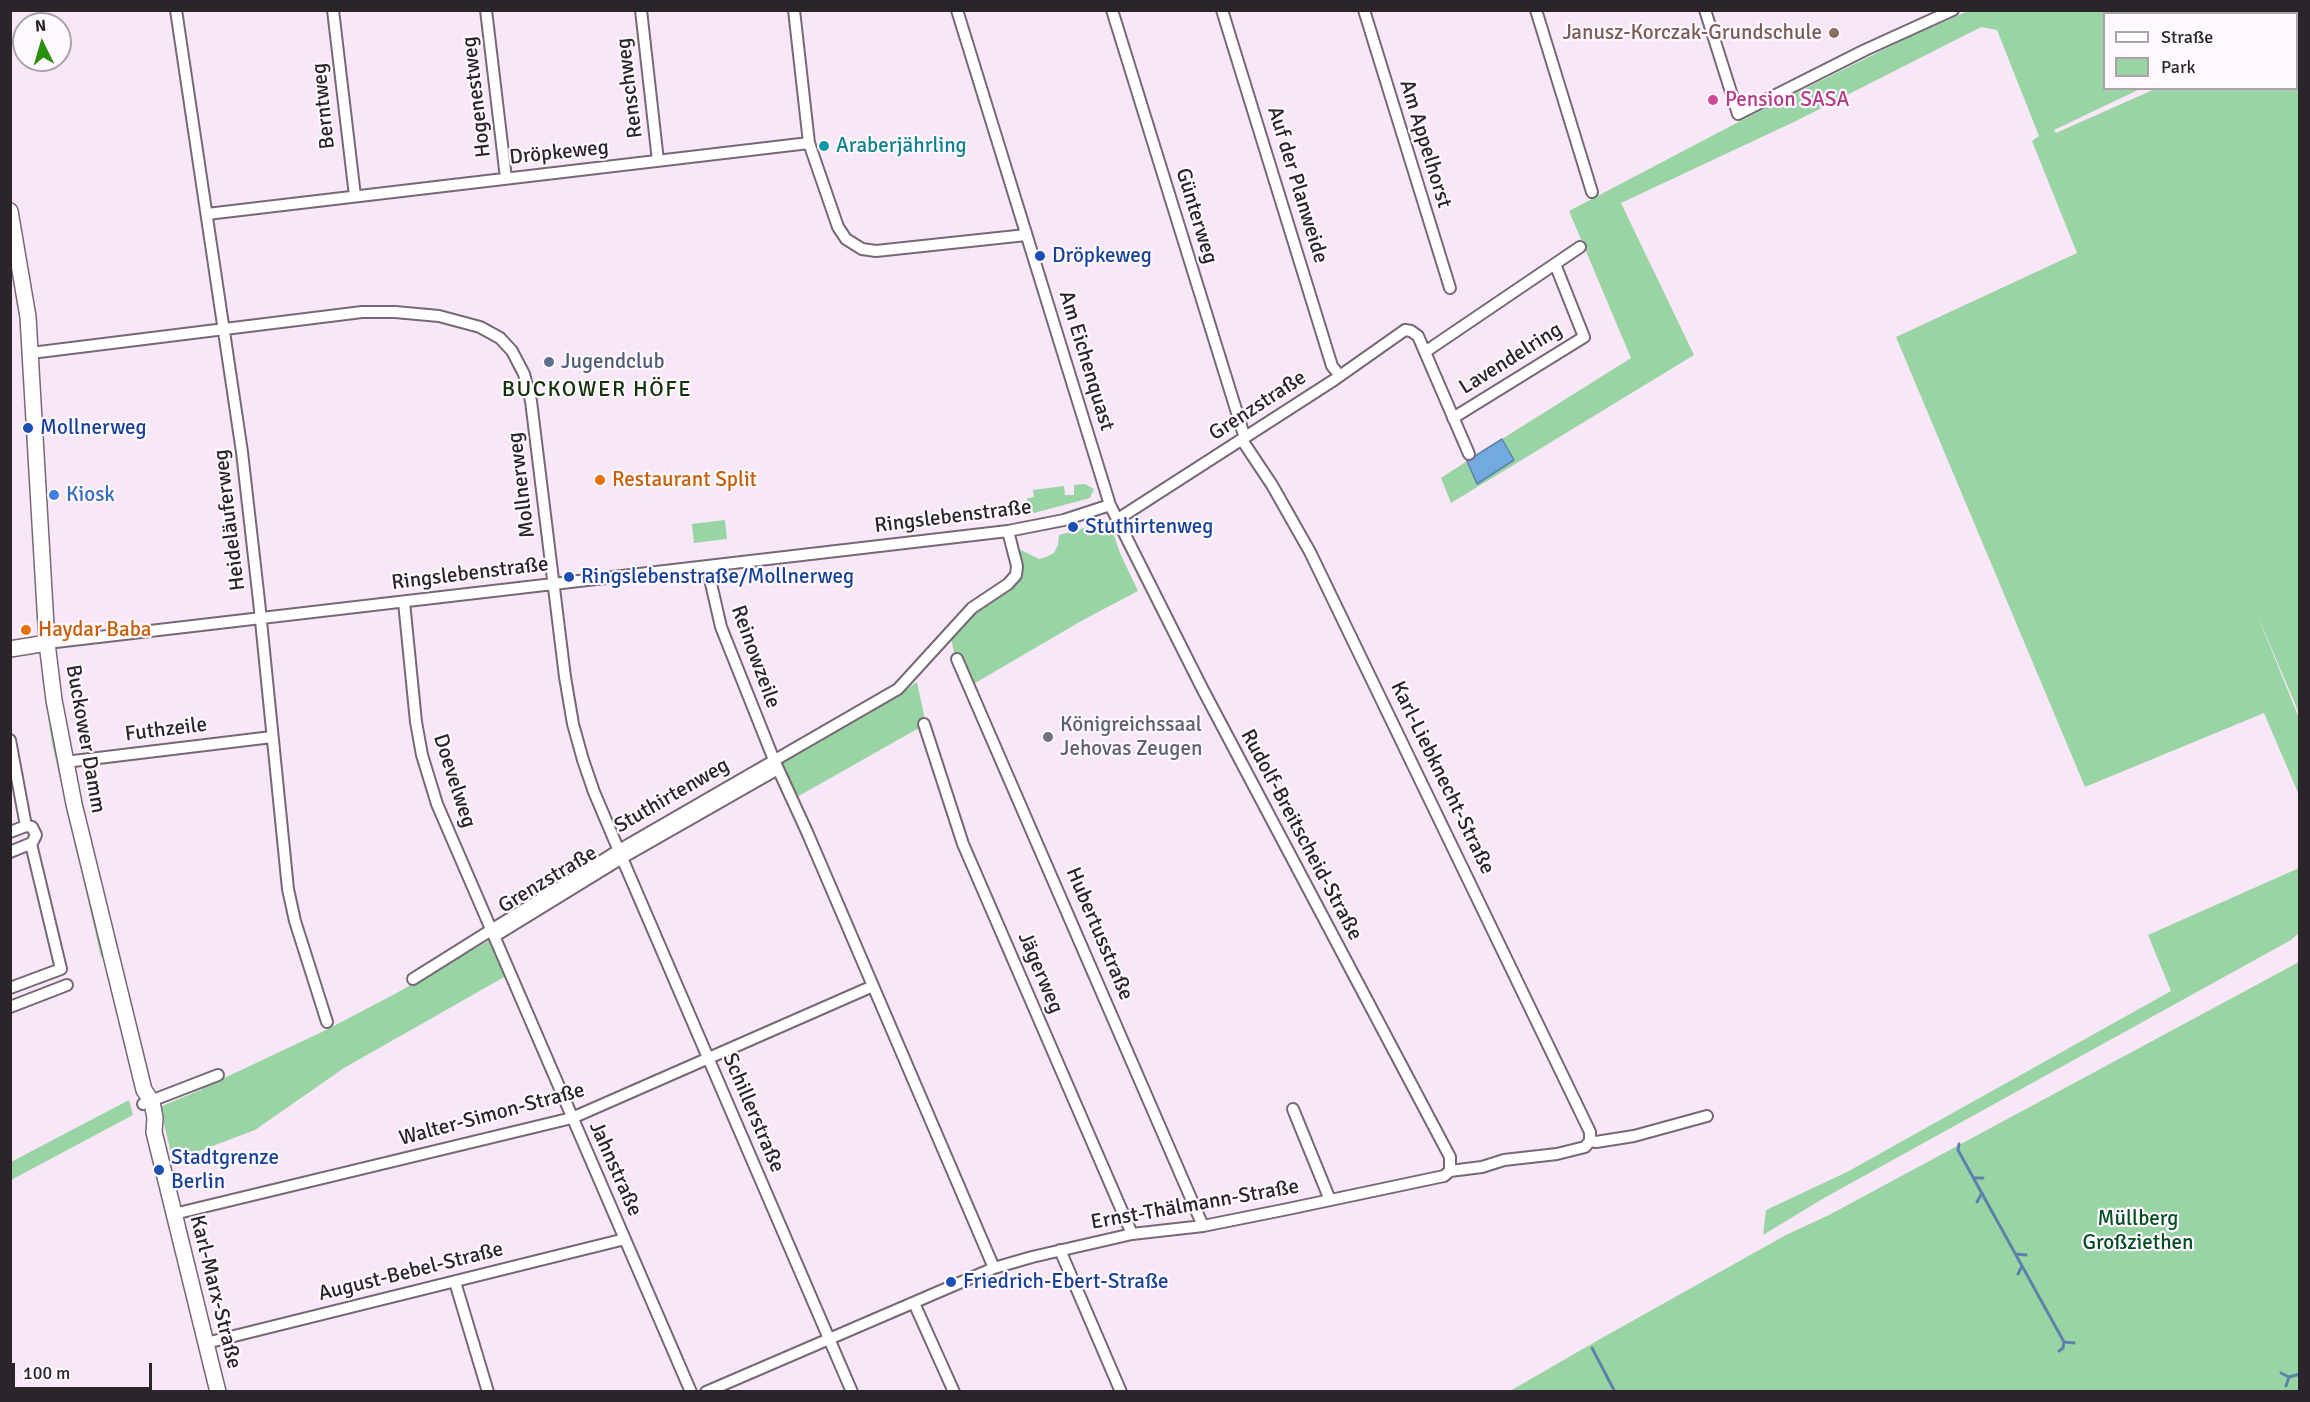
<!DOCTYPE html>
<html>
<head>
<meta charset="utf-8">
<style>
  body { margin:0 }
  #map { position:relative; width:2310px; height:1402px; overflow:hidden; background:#f8e7f6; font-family:Signika,sans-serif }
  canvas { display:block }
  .frame { position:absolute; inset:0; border:12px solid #2b252b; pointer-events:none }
  .legend { position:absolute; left:2103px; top:12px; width:195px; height:78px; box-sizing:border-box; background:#fff8fe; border:2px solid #aaa4aa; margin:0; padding:8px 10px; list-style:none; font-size:18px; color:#2b252b }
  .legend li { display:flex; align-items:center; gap:12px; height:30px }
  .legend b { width:30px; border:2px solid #aaa4aa }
  .north { position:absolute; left:12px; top:12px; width:60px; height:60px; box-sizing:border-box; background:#fff8fe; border:2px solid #aaa4aa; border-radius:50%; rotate:355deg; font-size:16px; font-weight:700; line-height:24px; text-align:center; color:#2b252b }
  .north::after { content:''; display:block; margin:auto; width:21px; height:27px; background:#288f0f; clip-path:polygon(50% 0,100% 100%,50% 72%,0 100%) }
  .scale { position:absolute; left:12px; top:1363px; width:140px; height:27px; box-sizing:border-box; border:3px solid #2b252b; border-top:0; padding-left:8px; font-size:18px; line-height:21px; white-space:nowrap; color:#2b252b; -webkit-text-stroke:4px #fff8fe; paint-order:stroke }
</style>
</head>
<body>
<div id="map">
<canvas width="2310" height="1402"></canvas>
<div class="frame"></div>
<ul class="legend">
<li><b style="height:8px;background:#fff"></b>Straße</li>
<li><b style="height:16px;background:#99d5a4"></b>Park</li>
</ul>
<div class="north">N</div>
<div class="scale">100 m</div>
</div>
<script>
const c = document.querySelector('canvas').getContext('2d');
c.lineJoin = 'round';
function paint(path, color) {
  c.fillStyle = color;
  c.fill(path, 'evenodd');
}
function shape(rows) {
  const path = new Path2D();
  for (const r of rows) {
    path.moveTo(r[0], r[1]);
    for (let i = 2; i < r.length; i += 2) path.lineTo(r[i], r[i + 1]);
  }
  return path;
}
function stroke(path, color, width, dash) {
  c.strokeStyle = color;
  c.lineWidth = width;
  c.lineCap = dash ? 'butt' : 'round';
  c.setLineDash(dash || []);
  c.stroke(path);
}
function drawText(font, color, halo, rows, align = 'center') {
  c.font = font + ' Signika,sans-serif';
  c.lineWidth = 4.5;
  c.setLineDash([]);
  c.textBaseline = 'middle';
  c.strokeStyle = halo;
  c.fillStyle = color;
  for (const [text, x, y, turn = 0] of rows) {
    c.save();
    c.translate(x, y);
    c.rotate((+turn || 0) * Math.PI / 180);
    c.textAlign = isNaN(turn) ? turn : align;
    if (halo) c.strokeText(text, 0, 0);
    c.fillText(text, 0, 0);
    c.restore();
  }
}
paint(shape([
  [1968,11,2299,11,2299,42,2297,42,2296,14,2104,14,2104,88,2140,89,2054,130,2056,133,2155,89,2296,88,2297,47,2299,47,2299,713,2254,607,2299,718,2299,795,2264,713,2085,787,1896,337,2077,253,2032,141,2039,136,1997,30,1981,27,1796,121,1621,203,1694,355,1451,503,1441,478,1467,461,1477,484,1514,460,1502,439,1631,358,1569,211,1746,118,1905,39],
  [1085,484,1094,489,1090,498,1034,513,1027,510,1026,502,1028,498,1034,497,1033,490,1064,486,1065,495,1074,495,1074,485],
  [725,520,727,539,694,543,692,524],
  [1109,521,1120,553,1138,591,1083,620,970,686,955,657,950,634,969,613,1023,576,1017,552,1019,549,1039,559,1046,557,1054,553,1058,545,1059,535],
  [46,672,106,953,101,957,52,744,42,677],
  [917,682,926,724,797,797,781,763,781,759,897,696],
  [2299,868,2299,933,2291,940,1824,1198,1763,1235,1766,1210,1847,1172,2171,991,2148,935],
  [490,940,506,976,344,1068,255,1130,173,1161,160,1107,200,1090,201,1092,201,1089,326,1030,393,995],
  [2299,962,2299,1391,1510,1391,1600,1339,1786,1235,1829,1215],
  [129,1100,133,1115,11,1180,11,1162]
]), '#99d5a4');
const water = shape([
  [1502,439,1514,460,1477,484,1467,461,1502,439]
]);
paint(water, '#72aae0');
stroke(water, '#5d82aa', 1.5);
stroke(shape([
  [1959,1144,1958,1150,2064,1342,2074,1343],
  [1974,1178,1983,1178],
  [1977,1202,1982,1193],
  [2016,1254,2026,1255],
  [2018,1274,2022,1266],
  [1592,1348,1615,1392],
  [2059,1351,2063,1348,2064,1342],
  [2281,1373,2289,1377,2300,1374],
  [2286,1386,2289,1377]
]), '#5d82aa', 3);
const street = shape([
  [176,10,242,452,259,601,288,889,295,921,327,1022],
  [333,10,355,196],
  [486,10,506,178],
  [641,10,658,161],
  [794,10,809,143],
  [957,10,1110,505,1202,688,1450,1157,1450,1171],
  [1112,10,1243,432],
  [1222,10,1332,366,1336,371],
  [1364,10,1450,288],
  [1536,10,1592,192],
  [1705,10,1738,114,1865,50,1953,10],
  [207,214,809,143,838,227,846,239,862,249,876,251,1026,235],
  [1425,352,1580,247],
  [31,353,362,312,395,312,439,316,480,327,500,338,512,351,524,374,531,401,565,677,573,724,583,760,594,792,622,858,852,1392],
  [1453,418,1584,337,1555,264],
  [1242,440,1272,485,1310,552,1590,1132,1590,1141],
  [1118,519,1334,380,1405,330,1411,331,1418,336,1469,454],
  [707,566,721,627,774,760,807,832,994,1268],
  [404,602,416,722,422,755,437,804,691,1392],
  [47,643,1008,531,1064,520,1110,505],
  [957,659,1203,1226],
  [924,724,963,844,1132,1234],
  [10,740,26,826,32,827,36,835,32,843,10,852],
  [65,762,272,737],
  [10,832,26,826],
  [495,936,622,858,778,769],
  [413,979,619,850,898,689,972,608,1008,584,1016,575,1017,566,1008,531],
  [10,988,61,969,31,844],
  [10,1007,67,985],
  [143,1104,218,1075],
  [1293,1109,1330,1200],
  [174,1214,572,1118,873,986],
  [1060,1250,1121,1392],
  [455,1282,488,1392],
  [914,1303,954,1392],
  [206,1343,625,1239],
  [706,1392,994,1268,1032,1257,1132,1234,1203,1226,1288,1209,1444,1176,1450,1171,1482,1167,1504,1160,1557,1154,1585,1147,1590,1141,1596,1142,1634,1136,1707,1116]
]);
const secondary = shape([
  [10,211,28,317,47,643,54,700,74,804,144,1090,152,1102,155,1118,154,1132,218,1392],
  [10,649,47,643]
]);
stroke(street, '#776875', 14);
stroke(secondary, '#776875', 18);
stroke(street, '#fff', 10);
stroke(secondary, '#fff', 15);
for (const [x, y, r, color] of [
  [1834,33,6,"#8d6e63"],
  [1713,100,6,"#d1479c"],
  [824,146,6,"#0f9aa8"],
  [1040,256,6,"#1a4fb4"],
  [549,362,6,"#5c6f8a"],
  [28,428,6,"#1a4fb4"],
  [600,480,6,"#e8710a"],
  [54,495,6,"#3f7fe0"],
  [1073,527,6,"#1a4fb4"],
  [569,577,6,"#1a4fb4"],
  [26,630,6,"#e8710a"],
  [1048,737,6,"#6b7280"],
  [159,1170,6,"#1a4fb4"],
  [951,1282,6,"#1a4fb4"]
]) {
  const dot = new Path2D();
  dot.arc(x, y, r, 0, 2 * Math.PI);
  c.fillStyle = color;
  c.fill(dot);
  stroke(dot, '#fff8fe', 2);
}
drawText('21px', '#785e54', '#fff8fe', [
  ["Janusz-Korczak-Grundschule",1822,33]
], 'right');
drawText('21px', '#2b252b', '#fff8fe', [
  ["Renschweg",630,88,-97],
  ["Hogenestweg",477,97,-97],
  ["Berntweg",324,106,-96],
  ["Am Appelhorst",1425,144,73],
  ["Dröpkeweg",559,153,-6],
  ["Auf der Planweide",1297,185,73],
  ["Günterweg",1196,216,73],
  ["Lavendelring",1511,359,-32],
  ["Am Eichenquast",1086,361,73],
  ["Grenzstraße",1258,406,-33],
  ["Mollnerweg",522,485,-97],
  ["Ringslebenstraße",953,517,-7],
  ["Heideläuferweg",230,520,-97],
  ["Ringslebenstraße",470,574,-7],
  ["Reinowzeile",755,657,70],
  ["Futhzeile",166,730,-7],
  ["Buckower Damm",85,739,80],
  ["Karl-Liebknecht-Straße",1442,778,64],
  ["Doevelweg",454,781,72],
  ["Stuthirtenweg",672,796,-30],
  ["Rudolf-Breitscheid-Straße",1301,835,62],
  ["Grenzstraße",548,880,-31],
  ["Hubertusstraße",1099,934,67],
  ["Jägerweg",1040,973,67],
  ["Schillerstraße",753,1113,67],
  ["Walter-Simon-Straße",492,1115,-15],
  ["Jahnstraße",615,1169,66],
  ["Ernst-Thälmann-Straße",1195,1205,-10],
  ["August-Bebel-Straße",411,1272,-14],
  ["Karl-Marx-Straße",215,1292,76]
]);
drawText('21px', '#b23c85', '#fff8fe', [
  ["Pension SASA",1725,100]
], 'left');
drawText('21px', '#0d838f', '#fff8fe', [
  ["Araberjährling",836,146]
], 'left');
drawText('21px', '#164399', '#fff8fe', [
  ["Dröpkeweg",1052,256],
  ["Mollnerweg",40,428],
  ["Stuthirtenweg",1085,527],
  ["Ringslebenstraße/Mollnerweg",581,577],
  ["Stadtgrenze",171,1158],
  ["Berlin",171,1182],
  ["Friedrich-Ebert-Straße",963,1282]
], 'left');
drawText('21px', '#4e5e75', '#fff8fe', [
  ["Jugendclub",561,362]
], 'left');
drawText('21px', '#c56008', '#fff8fe', [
  ["Restaurant Split",612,480],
  ["Haydar Baba",38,630]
], 'left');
drawText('21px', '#366cbe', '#fff8fe', [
  ["Kiosk",66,495]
], 'left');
drawText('21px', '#5b616d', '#fff8fe', [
  ["Königreichssaal",1060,725],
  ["Jehovas Zeugen",1060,749]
], 'left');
drawText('21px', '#014f20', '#fff8fe', [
  ["Müllberg",2138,1219],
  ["Großziethen",2138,1243]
]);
c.letterSpacing = '1.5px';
drawText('22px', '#0f3308', '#fff8fe', [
  ["BUCKOWER HÖFE",597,390]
]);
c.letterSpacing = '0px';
</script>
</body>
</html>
